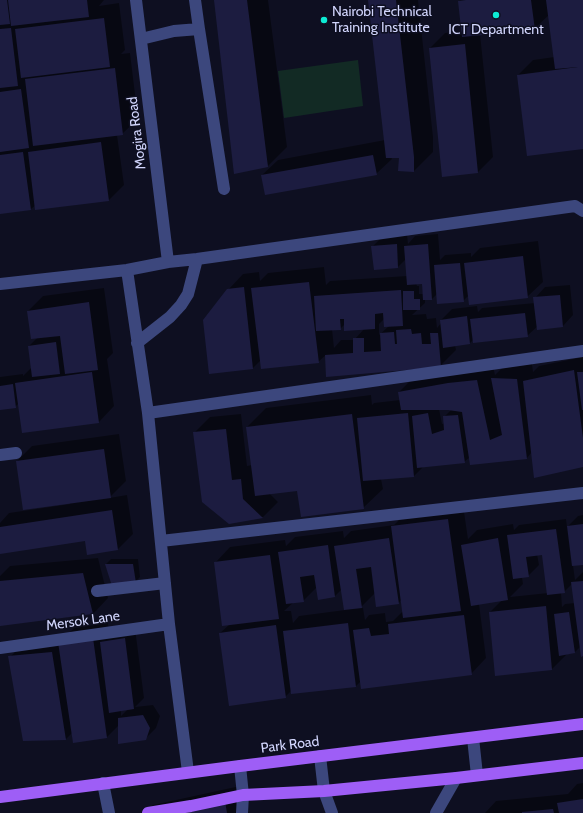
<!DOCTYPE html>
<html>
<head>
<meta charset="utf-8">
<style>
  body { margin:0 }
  canvas { display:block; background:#0e0f21 }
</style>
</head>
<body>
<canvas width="583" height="813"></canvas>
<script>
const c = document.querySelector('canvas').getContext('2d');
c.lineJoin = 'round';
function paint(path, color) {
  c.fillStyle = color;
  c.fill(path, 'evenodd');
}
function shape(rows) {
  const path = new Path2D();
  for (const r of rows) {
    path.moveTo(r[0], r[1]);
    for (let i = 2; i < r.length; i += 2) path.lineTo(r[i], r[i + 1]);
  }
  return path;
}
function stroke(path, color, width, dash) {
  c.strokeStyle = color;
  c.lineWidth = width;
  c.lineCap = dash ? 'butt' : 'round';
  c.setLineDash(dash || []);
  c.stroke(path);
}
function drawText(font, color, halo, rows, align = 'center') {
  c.font = font + ' Cabin,sans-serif';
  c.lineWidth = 3;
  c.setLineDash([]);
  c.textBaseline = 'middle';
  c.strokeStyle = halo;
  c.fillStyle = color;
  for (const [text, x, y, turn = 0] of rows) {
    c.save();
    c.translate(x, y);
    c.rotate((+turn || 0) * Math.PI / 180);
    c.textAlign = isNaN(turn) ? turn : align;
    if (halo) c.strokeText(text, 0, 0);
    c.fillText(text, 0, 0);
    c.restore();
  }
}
paint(shape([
  [358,60,363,106,284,118,278,71]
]), '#122a24');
paint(shape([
  [0,0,104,0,99,6,119,3,125,50,121,54,130,53,138,119,122,134,117,135,124,185,108,201,36,205,31,209,0,213],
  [215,0,268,0,287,147,268,166],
  [369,0,418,0,433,137,433,152,414,171,400,157,391,157,392,159,376,174,262,175,278,160,385,140],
  [460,0,583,0,583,148,518,75,533,60,554,57,549,15,534,29,480,34,493,157,478,172,443,176,430,48,445,33,462,31,459,1],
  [407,234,408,244,415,236,438,234,440,260,445,255,471,253,471,257,480,248,538,241,543,282,527,297,469,295,463,301,437,294,432,299,425,299,425,303,412,315,426,314,427,319,436,318,437,328,441,323,441,320,452,309,477,306,478,312,482,308,535,303,535,298,545,287,570,285,573,315,563,326,538,326,527,336,473,340,470,343,455,345,456,350,440,366,327,376,326,355,318,362,261,360,253,368,210,373,228,290,243,274,259,272,260,281,268,273,324,267,326,285,330,281,407,276,406,259,398,267,373,246,383,236],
  [416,283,422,283,423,294,419,294,419,286,417,286],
  [384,319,389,326,379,335,379,324],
  [345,324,364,329,354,340,341,340,334,348,332,329,340,329],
  [104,288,113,353,107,359,114,406,99,422,19,403,15,407,0,409,0,377,23,374,23,376,32,367,29,346,38,337,28,311,43,296],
  [583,357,583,466,532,452,527,458,470,457,464,462,423,467,414,476,381,479,383,489,363,508,298,490,269,493,278,502,263,517,229,523,194,433,210,417,241,414,247,466,252,465,247,427,266,408,371,395,372,405,374,403,400,400,399,392,414,377,493,366,495,375,507,363,532,364,533,372,539,366],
  [439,409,452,409,444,417,445,423,442,424],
  [119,434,126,481,109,498,127,495,133,534,118,549,86,540,0,553,0,523,9,513,70,504,69,502,17,461,32,446],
  [463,505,468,539,477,530,513,524,514,530,519,525,566,519,567,527,578,516,583,515,583,564,573,565,575,580,583,572,583,655,581,646,574,653,567,654,552,669,490,612,502,600,479,604,486,658,471,674,361,681,356,686,291,691,285,697,220,633,230,624,215,563,230,547,285,540,286,546,295,537,343,531,344,538,351,531,394,525,407,512],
  [537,554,543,554,548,593,510,597,523,584,522,577,528,576,539,565],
  [572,584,575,603,565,604,562,607,561,592,564,592],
  [317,587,335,596,342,589,345,610,299,616,293,623,291,611,284,611,294,602,303,601],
  [375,593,399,603,401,600,403,611,393,621,386,622,385,613,369,615,365,620,363,608,360,608],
  [98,558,108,598,93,614,0,625,0,576,10,566],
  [111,559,138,559,140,577,135,582,106,564],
  [108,623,109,633,135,628,144,698,135,707,153,705,160,716,156,728,145,739,119,725,107,737,73,742,72,733,66,739,10,657,25,642,65,637,74,628],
  [128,709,121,716,121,710],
  [583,783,583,813,485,813,496,801,568,794,577,784],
  [240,786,246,813,145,813,153,805]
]), '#0007');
paint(shape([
  [0,0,7,0,10,24,0,25],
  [8,0,87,0,89,17,11,26],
  [214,0,247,0,268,167,234,174],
  [368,0,396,0,414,157,414,172,398,171,399,158,386,158],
  [466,0,531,0,535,30,462,37,458,1],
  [546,0,583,0,583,149,527,156,517,75,578,67,555,69],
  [104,18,110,67,21,78,15,29],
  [11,28,18,86,0,88,0,29],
  [465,44,478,173,442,177,429,48],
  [115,68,123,135,33,146,25,79],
  [21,89,29,148,0,152,0,92],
  [101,142,109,201,35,210,28,152],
  [23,152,31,210,0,214,0,155],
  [373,155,377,175,265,195,261,175],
  [397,244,398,268,374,270,371,246],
  [428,244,432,300,423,300,422,284,407,285,404,246],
  [523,256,528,298,469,305,464,263],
  [460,263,464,302,437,304,434,265],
  [309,282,319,363,261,369,251,288],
  [244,287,253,369,209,374,203,320,227,289],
  [401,290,403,326,384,327,383,313,375,314,375,329,344,331,344,319,340,319,341,330,316,331,314,296],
  [403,291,414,291,414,299,420,299,420,310,403,310],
  [560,295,563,327,537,330,533,297],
  [89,302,98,370,65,374,60,336,31,339,27,311],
  [525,313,528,337,473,343,470,319],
  [467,316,470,344,443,348,440,320],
  [411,329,412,334,421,333,422,344,431,344,430,333,438,333,441,367,326,377,325,355,353,353,353,338,364,338,364,352,381,351,380,333,394,332,395,344,397,344,396,330],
  [56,342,60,374,32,377,28,346],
  [574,370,583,438,583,467,534,478,523,381],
  [92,372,99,423,22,433,15,383],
  [577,372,583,372,583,410,582,410],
  [491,378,517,379,527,459,470,465,462,412,448,410,401,410,398,392,448,383,477,380,490,440,502,435],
  [13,384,16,408,0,410,0,386],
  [408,413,414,477,363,481,357,418],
  [428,413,432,434,444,430,443,416,458,415,465,463,417,468,412,416],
  [352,414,364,509,301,517,297,491,255,496,246,427],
  [226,429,232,480,241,479,243,499,263,518,229,524,202,502,193,432],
  [104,449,111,498,23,510,16,461],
  [112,510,118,550,87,555,85,541,0,554,0,527],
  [448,519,461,611,403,618,391,526],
  [583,524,583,565,572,566,567,526],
  [556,529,565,593,547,595,542,555,526,557,529,577,513,579,507,535],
  [389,538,399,604,376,607,371,567,356,569,362,608,344,610,334,546],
  [498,538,508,600,471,606,461,545],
  [328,545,335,597,318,600,314,575,300,577,304,602,286,604,278,552],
  [270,555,279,619,222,626,214,562],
  [105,564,133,564,136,583,112,586],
  [83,573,93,614,0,626,0,581],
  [583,581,583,656,581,657,571,582],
  [546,606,552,670,495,676,489,612],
  [569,612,575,653,559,656,554,614],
  [464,615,472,675,361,689,353,630,369,628,371,636,389,634,388,624],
  [348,623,356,687,291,694,283,631],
  [276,625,286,698,229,706,219,633],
  [93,638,107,738,73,743,58,642],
  [125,638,134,709,109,713,100,642],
  [52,652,66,740,23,741,8,656],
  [143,715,150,728,146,740,118,744,118,718],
  [583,799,583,813,559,813,557,803],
  [225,801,227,813,172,813],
  [553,809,554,813,522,813,522,812]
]), '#1c1c40');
stroke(shape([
  [136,0,168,262],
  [195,0,199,29],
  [141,39,174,31,199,29,224,189],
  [127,270,148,413,169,624,188,772],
  [0,284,127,270,168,262,197,259,575,206,583,211],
  [137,343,170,317,181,305,188,294,197,259],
  [148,413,583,351],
  [0,455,16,453],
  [161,541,583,493],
  [97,591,165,583],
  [0,648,169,624],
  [473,738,477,775],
  [320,756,324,791,332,813],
  [240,766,243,795,242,813],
  [103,783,109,813],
  [436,813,456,778]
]), '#3c477d', 12);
stroke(shape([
  [0,797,240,766,583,724],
  [148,813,191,806,243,795,324,791,456,778,583,763]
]), '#9e5ef6', 12);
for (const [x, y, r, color] of [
  [496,15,4,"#0debd4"],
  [324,20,4,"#0debd4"]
]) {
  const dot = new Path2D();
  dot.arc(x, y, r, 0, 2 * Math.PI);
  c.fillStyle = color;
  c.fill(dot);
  stroke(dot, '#0e0f21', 1.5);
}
drawText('14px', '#d1d5fc', '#0e0f21', [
  ["Nairobi Technical",332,12],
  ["Training Institute",332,28],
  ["ICT Department",496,30,"center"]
], 'left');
drawText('14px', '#d1d5fc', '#0e0f21', [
  ["Mogira Road",137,133,-97],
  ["Mersok Lane",83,621,-8],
  ["Park Road",290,745,-7]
]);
</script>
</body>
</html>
